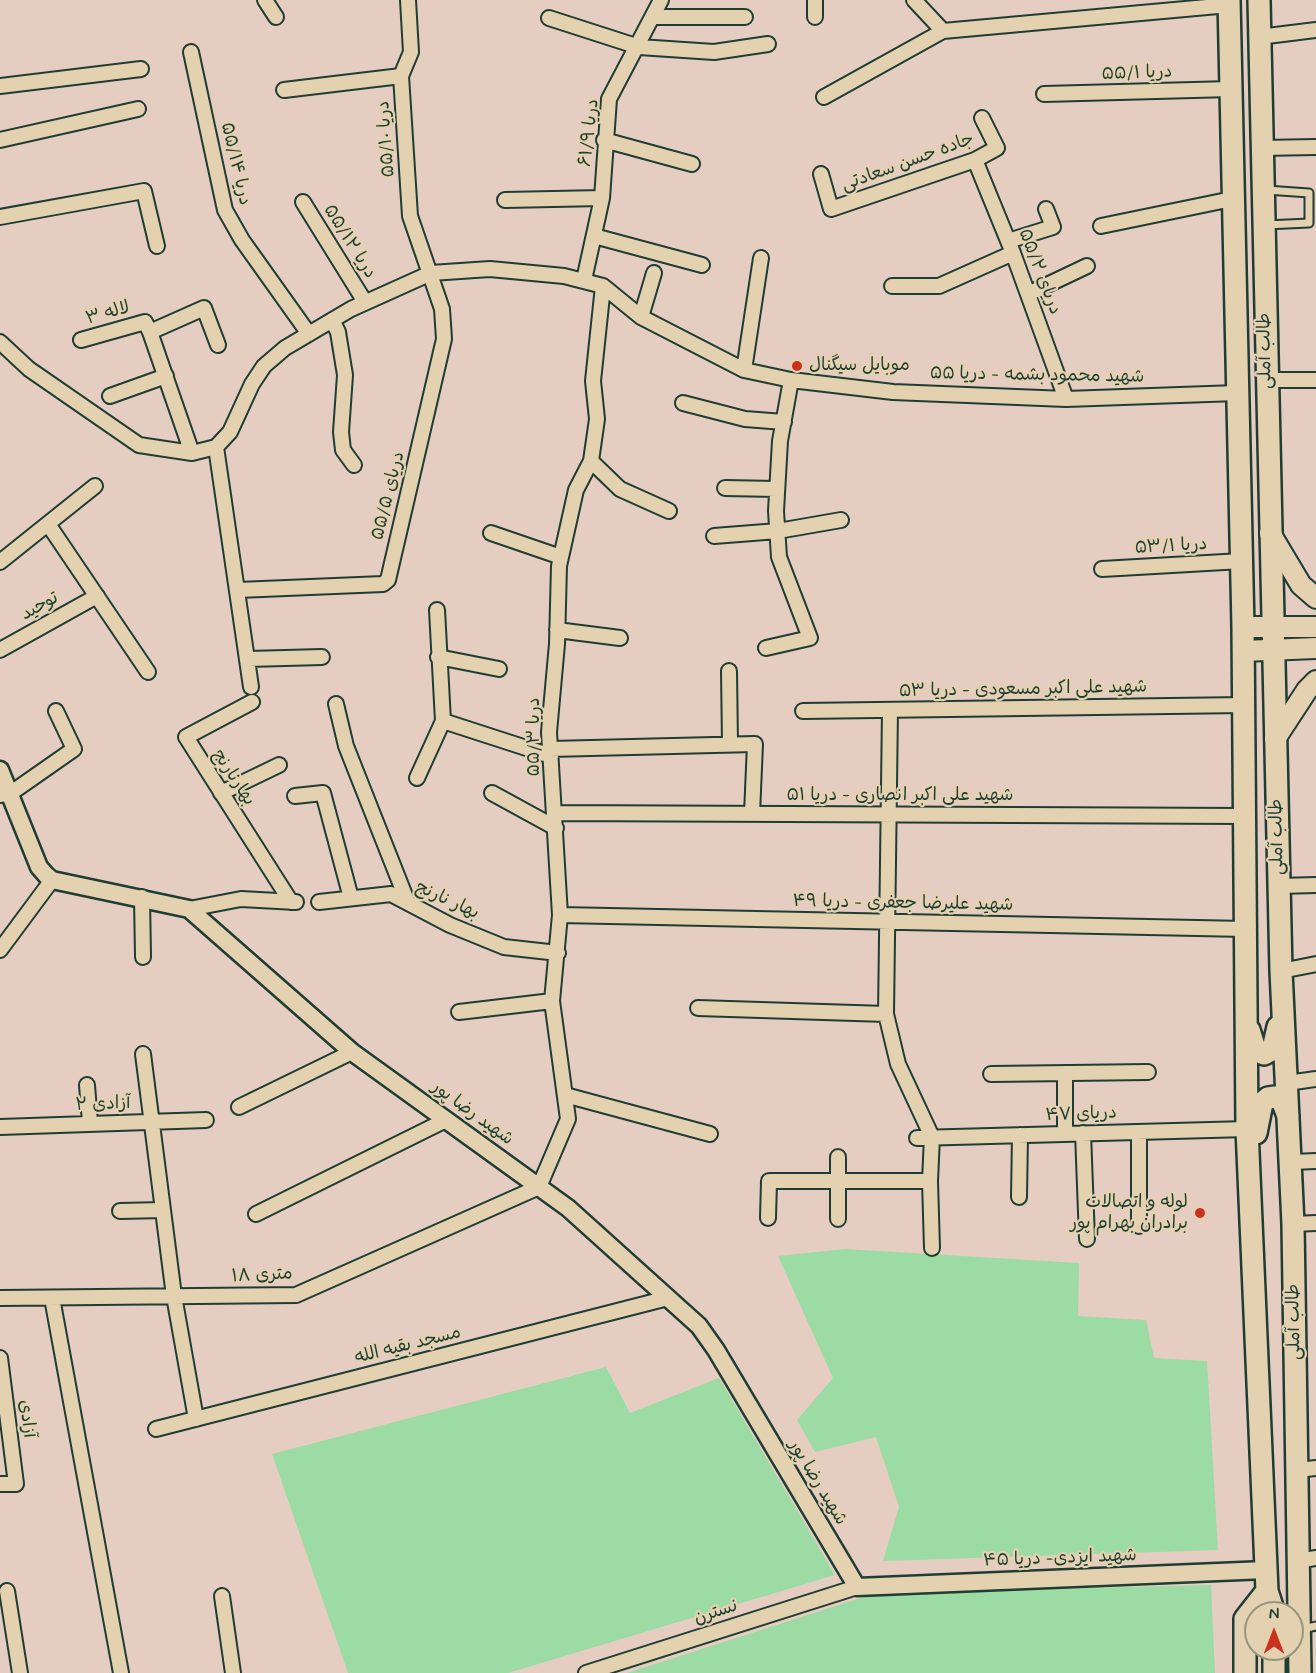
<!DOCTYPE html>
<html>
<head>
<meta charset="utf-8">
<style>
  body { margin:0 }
  #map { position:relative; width:1316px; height:1673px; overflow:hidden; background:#e6cdc2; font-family:Mynerve,sans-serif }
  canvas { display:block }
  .north { position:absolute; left:1244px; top:1601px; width:60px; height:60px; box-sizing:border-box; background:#e4d1af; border:2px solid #95967e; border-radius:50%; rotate:0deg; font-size:16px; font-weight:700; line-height:24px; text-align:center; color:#1f3d34 }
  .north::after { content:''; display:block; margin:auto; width:21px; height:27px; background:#c8321e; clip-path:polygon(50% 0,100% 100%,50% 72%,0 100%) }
</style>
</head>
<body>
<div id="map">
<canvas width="1316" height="1673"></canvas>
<div class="north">N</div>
</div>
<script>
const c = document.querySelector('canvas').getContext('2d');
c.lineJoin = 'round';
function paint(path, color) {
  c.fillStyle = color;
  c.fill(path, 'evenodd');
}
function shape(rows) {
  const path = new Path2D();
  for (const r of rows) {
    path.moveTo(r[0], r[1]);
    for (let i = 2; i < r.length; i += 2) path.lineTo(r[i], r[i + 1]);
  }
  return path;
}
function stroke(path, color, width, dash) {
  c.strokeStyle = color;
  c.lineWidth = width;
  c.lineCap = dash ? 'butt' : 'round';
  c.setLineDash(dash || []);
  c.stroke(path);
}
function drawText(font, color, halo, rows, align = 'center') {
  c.font = font + ' Mynerve,"Playpen Sans Arabic",sans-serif';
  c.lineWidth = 4.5;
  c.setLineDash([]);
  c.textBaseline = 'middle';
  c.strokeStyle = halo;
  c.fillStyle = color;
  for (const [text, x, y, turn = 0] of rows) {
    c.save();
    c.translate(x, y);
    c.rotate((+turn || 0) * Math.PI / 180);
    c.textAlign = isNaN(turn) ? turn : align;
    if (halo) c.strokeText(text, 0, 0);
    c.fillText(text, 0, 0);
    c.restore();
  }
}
paint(shape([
  [845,1249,1079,1263,1078,1316,1146,1320,1154,1358,1207,1361,1218,1550,883,1561,899,1507,876,1437,815,1452,797,1420,833,1378,778,1256],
  [606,1367,630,1413,719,1378,835,1575,508,1673,348,1673,272,1454],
  [1211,1585,1215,1673,627,1673,876,1593]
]), '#9cdba4');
const service = shape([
  [1265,225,1309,223,1309,193,1266,190],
  [1303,1629,1316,1626]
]);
const minor = shape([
  [265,0,276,17],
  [914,0,943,31,1229,5],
  [653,17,745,17],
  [815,17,815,0],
  [549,18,639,47,714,52,768,44],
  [1259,37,1316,30],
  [191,52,225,210,242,240,309,334],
  [0,86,141,69],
  [284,90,401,76],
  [1044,94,1231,89],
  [824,97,943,31],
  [0,140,138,109],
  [604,140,692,164],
  [1261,148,1316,147],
  [975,160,1013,253,1066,399],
  [821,174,831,209,975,160,997,148,982,118],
  [505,200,602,198],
  [303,202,365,302],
  [0,217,144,191,157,246],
  [1101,226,1232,199],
  [594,236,702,265],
  [1008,241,1053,227,1046,209],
  [584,280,602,198,609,99,661,0],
  [892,286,939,286,1013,253],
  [1028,294,1087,266],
  [641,317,654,273],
  [332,320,338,332,345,375,341,432,343,450,354,465],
  [150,332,192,453],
  [81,340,145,322,150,332,204,308,218,345],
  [0,342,29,369,139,445,192,453,216,447,230,432,252,384,264,366,285,348,351,309,431,273,490,269,564,276,603,286,641,317,744,370,791,380,893,392,1066,399,1237,393],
  [744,370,761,258],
  [1267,380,1316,380],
  [110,396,166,376],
  [683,403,745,419,784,422],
  [216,447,251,687],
  [591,461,620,489,669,511],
  [725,488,777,489],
  [48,524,148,672],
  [491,533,561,557],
  [714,536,778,531,841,520],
  [0,562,95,486],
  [1102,569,1242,561],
  [238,590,383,584,388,580,444,339,442,309,410,216,401,76,411,52,408,0],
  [557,630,620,638],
  [766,648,810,638,779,557,776,511,780,441,791,380],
  [0,650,97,596],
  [438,657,499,669],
  [248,659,322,657],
  [729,671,730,744],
  [252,702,186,737,291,902],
  [336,704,346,746,408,903],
  [803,711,1244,705],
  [443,721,551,756],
  [550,749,755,744,752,814],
  [417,778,443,721,437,610],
  [221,793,279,765],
  [492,793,556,828],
  [0,795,11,793,74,749,56,711],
  [295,796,323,793,351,898],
  [556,813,1245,816],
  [1279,886,1316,885],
  [142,897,143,957],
  [319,902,391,894,450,925,504,947,558,953],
  [189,909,241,899,296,902],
  [560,915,1246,929],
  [0,950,52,880],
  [1281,971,1316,964],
  [698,1008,886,1014],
  [459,1012,552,1001],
  [143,1054,174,1296,196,1419],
  [991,1074,1148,1072],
  [1287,1083,1316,1079],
  [87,1085,90,1123],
  [565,1095,710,1134],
  [239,1107,352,1052],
  [0,1127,206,1120],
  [1139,1132,1139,1226],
  [1083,1133,1087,1239],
  [1065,1134,1065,1073],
  [917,1138,1247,1129],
  [838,1157,838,1219],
  [1292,1162,1316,1161],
  [930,1181,932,1248],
  [1019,1197,1020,1135],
  [120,1211,163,1210],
  [256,1214,446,1120],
  [768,1218,769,1181,930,1181,932,1137,898,1064,886,1014,890,710],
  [1293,1224,1316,1223],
  [0,1298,296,1295,539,1187,568,1119,552,1001,560,915,549,732,557,644,559,566,576,490,591,461,597,419,593,381,603,286],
  [52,1298,121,1673],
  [0,1358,16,1484,0,1484],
  [156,1429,668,1298],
  [1297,1470,1316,1468],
  [1298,1561,1316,1558],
  [7,1591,20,1673],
  [222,1596,233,1673],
  [586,1673,857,1587]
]);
const tertiary = shape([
  [0,770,39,867,46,875,52,880,189,909,352,1052,568,1208,699,1326,716,1350,857,1587,1266,1570]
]);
const secondary = shape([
  [1270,533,1301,585,1316,598],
  [1243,627,1316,627],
  [1243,651,1316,648],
  [1275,739,1307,690,1316,681]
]);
const primary = shape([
  [1229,0,1243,627,1247,1129,1267,1591,1274,1613],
  [1259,0,1281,971,1293,1224,1300,1673],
  [1249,1030,1255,1049,1264,1054,1273,1049,1278,1027],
  [1256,1133,1262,1103,1268,1098,1275,1097,1282,1100,1288,1116],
  [1245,1673,1245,1619,1267,1591],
  [1274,1673,1274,1649]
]);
stroke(service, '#1f3d34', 11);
stroke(minor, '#1f3d34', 18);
stroke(tertiary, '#1f3d34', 21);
stroke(secondary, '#1f3d34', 24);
stroke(primary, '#1f3d34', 26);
stroke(service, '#e4d1af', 7);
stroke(minor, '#e4d1af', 14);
stroke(tertiary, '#e4d1af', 16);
stroke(secondary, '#e4d1af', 20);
stroke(primary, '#e4d1af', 21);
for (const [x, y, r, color] of [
  [797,366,6,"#c8321e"],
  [1200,1213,6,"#c8321e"]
]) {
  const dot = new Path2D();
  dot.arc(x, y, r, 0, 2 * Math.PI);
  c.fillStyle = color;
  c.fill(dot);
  stroke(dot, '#e4d1af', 2);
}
drawText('18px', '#1f3d34', '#e4d1af', [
  ["دریا ۵۵/۱",1137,74,-2],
  ["دریا ۶۱/۹",590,133,-83],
  ["دریا ۵۵/۱۰",387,139,-94],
  ["جاده حسن سعادتی",908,163,-20],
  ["دریا ۵۵/۱۴",235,164,77],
  ["دریا ۵۵/۱۲",349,242,58],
  ["دریای ۵۵/۲",1039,272,69],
  ["لاله ۳",108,314,-16],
  ["طالب آملی",1266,351,-91],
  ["شهید محمود بشمه - دریا ۵۵",1037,376,1],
  ["دریای ۵۵/۵",389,496,-76],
  ["دریا ۵۳/۱",1171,547,-3],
  ["توحید",40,607,-29],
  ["شهید علی اکبر مسعودی - دریا ۵۳",1023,690,-1],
  ["دریا ۵۵/۳",535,737,-90],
  ["بهارنارنج",233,778,57],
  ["شهید علی اکبر انصاری - دریا ۵۱",900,796],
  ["طالب آملی",1278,837,-91],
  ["بهار نارنج",447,901,25],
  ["شهید علیرضا جعفری - دریا ۴۹",903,904,1],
  ["آزادی ۲",103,1105,-2],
  ["شهید رضا پور",472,1114,36],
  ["دریای ۴۷",1081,1115,-2],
  ["۱۸ متری",262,1276,-3],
  ["طالب آملی",1295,1322,-91],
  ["مسجد بقیه الله",408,1346,-14],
  ["آزادی",26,1419,83],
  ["شهید رضا پور",817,1483,59],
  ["شهید ایزدی- دریا ۴۵",1060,1559,-2],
  ["نسترن",716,1613,-18]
]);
drawText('18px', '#1f3d34', '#e4d1af', [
  ["موبایل سیگنال",809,366],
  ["لوله و اتصالات",1188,1203,"right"],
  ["برادران بهرام پور",1188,1224,"right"]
], 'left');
</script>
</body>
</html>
